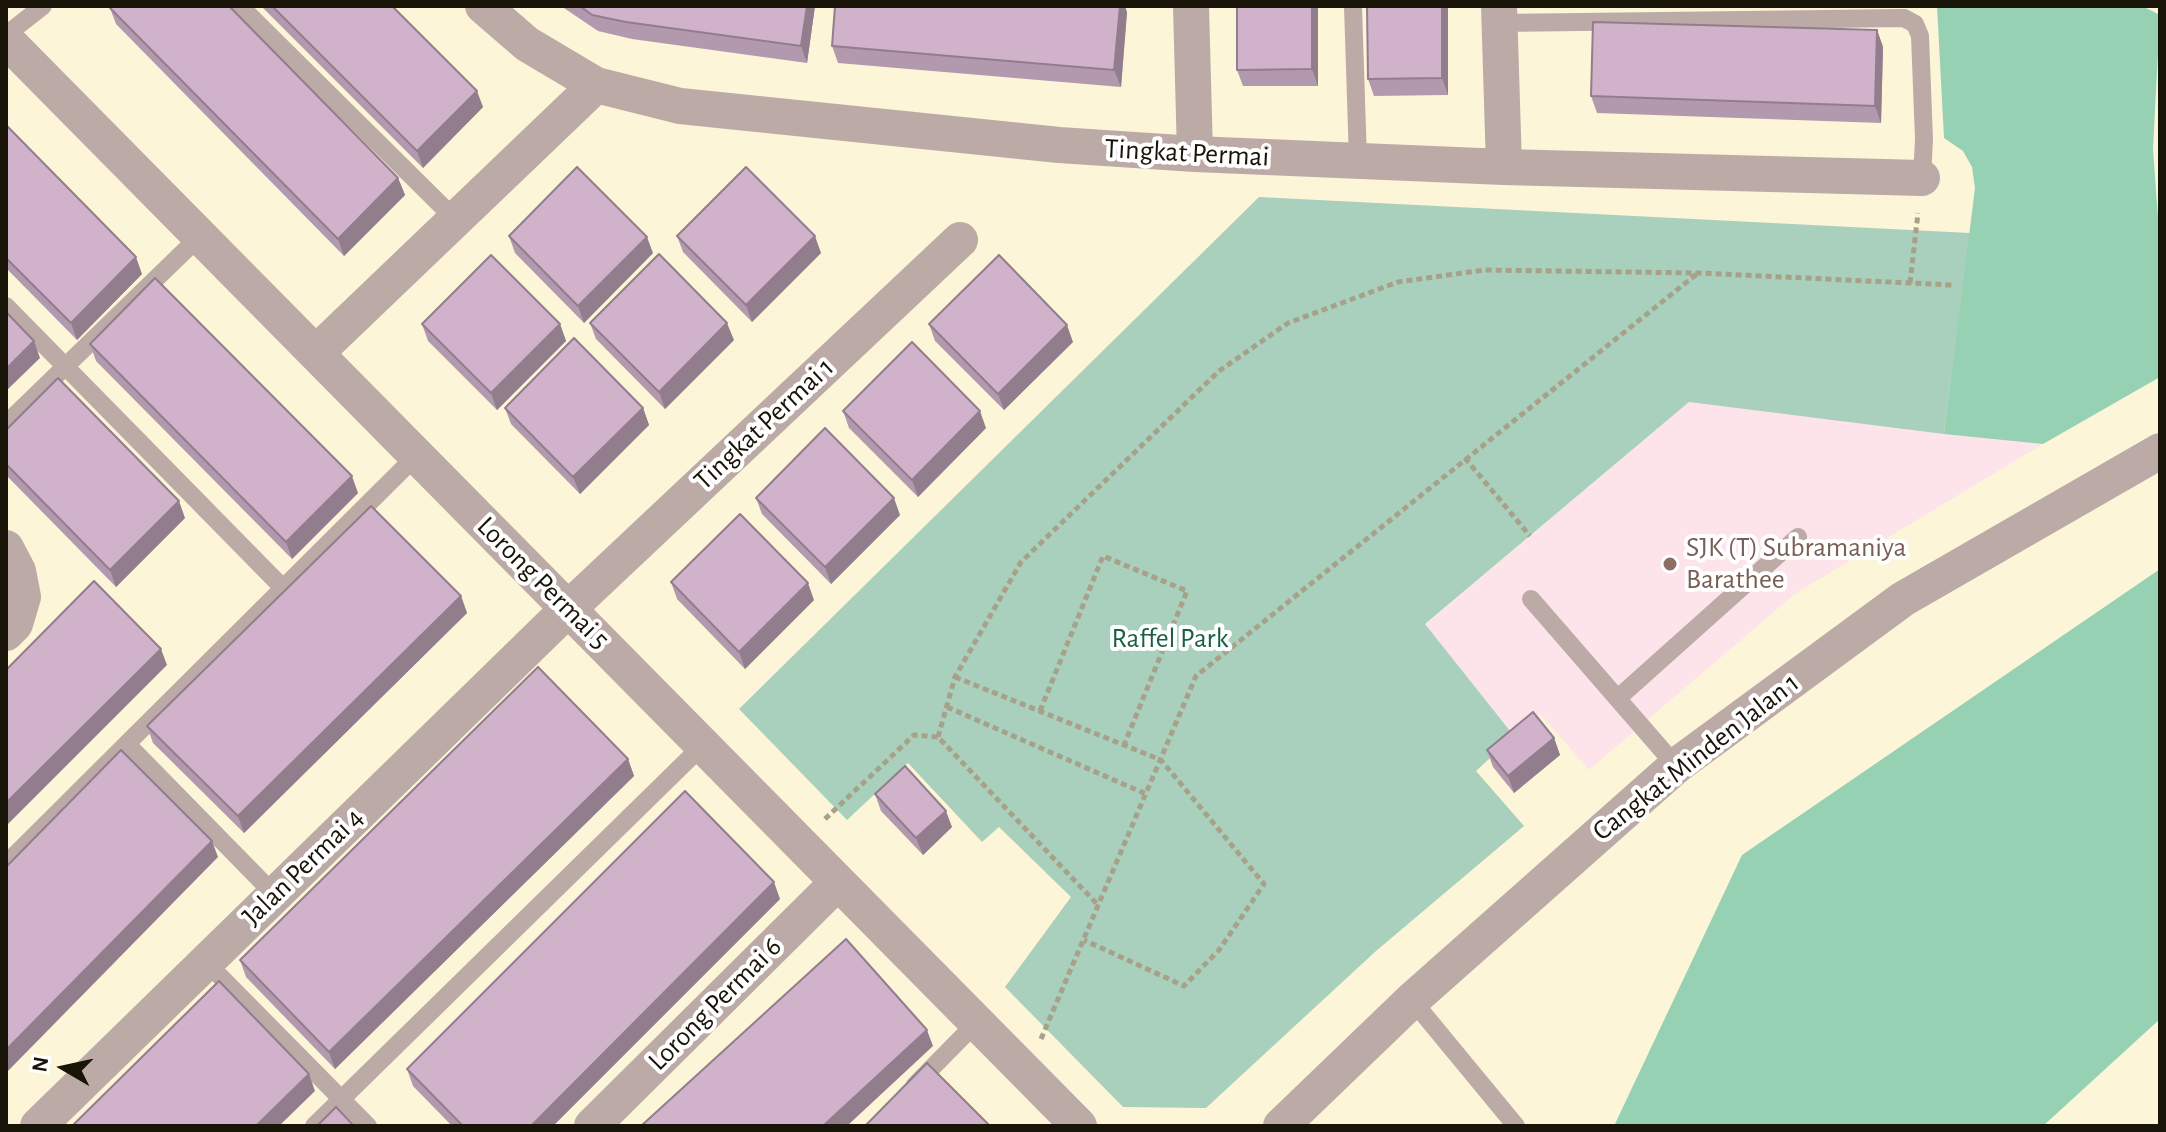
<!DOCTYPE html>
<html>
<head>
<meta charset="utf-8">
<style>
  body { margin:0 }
  #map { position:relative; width:2166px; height:1132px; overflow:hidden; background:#fdf5d8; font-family:"Alegreya Sans",sans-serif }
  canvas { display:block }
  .frame { position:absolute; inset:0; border:8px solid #181407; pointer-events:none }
  .north { position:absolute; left:24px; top:1028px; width:80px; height:80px; -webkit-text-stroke:6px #fff; paint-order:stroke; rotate:279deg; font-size:22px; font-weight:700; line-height:32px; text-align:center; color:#181407 }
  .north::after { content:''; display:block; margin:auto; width:28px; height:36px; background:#181407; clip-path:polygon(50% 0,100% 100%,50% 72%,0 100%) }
</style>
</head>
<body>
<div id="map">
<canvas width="2166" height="1132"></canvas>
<div class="frame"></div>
<div class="north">N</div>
</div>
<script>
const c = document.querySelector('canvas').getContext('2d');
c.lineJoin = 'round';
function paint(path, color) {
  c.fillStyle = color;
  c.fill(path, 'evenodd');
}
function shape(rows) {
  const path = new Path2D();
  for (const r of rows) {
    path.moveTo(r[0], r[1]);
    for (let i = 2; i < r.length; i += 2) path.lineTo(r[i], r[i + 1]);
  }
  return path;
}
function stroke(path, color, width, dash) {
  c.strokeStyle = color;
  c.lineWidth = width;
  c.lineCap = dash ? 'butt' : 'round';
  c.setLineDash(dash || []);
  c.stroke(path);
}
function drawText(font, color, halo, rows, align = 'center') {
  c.font = font + ' "Alegreya Sans",sans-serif';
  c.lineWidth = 8;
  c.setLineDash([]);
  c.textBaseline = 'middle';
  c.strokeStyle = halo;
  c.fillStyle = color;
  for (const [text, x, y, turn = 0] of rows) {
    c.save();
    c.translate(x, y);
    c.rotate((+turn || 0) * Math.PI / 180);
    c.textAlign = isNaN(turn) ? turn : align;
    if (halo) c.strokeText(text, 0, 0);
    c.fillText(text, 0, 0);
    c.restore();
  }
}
paint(shape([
  [1689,402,2043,444,1796,593,1589,770,1540,714,1514,736,1425,625]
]), '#fde3ea');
paint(shape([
  [1259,197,1970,233,1944,434,1689,402,1425,624,1514,736,1476,771,1524,826,1376,951,1206,1108,1123,1107,1005,987,1071,897,999,827,982,842,908,763,847,820,739,709]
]), '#a8d0bc');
paint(shape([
  [1937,6,2142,6,2160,15,2153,149,2160,245,2160,377,2043,444,1944,434,1975,188,1972,167,1963,151,1944,138],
  [2160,569,2160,1019,2043,1126,1614,1126,1742,855]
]), '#97d1b4');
stroke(shape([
  [1910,283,1918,213],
  [1465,458,1530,536],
  [955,677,1161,760,1264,884,1219,950,1184,986,1084,940],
  [947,707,1146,794],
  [1040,711,1103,556,1187,591,1124,745],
  [938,737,955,677,1021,562,1219,371,1288,323,1398,282,1484,270,1699,273,1952,285],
  [825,819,914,735,938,737,1098,905],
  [1041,1039,1196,676,1698,273]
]), '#a7a18a', 5, [6, 4]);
stroke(shape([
  [240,6,456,220],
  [1353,6,1358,161],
  [1500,23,1904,18,1915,24,1920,36,1924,139,1922,178],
  [6,35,43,6],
  [6,306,283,588],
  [6,424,200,236],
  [1531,599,1676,766],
  [1618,698,1798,537],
  [127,744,275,895],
  [6,864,417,455],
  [206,962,368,1126],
  [1412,1000,1516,1126],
  [915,1085,977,1022],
  [314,1126,703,745]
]), '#bcaaa7', 18);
stroke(shape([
  [483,6,527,44,596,85,680,106,1059,145,1195,154,1504,167,1922,178],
  [1191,6,1195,154],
  [1499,6,1504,167],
  [6,40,1079,1126],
  [316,353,596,85],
  [6,548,18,571,23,597,15,624,6,633],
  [38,1126,568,609,960,240],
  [592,1126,838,882],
  [1281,1126,1412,1000,1676,766,1903,599,2160,451]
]), '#bcaaa7', 36);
paint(shape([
  [261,6,392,6,483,107,423,168],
  [561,6,815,6,807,63,632,39,598,31],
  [1237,6,1318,6,1318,86,1243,86,1237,70],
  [1448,6,1448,95,1374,96,1368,79],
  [110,8,398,178,405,195,344,256,116,24],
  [1127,12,1121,87,838,63,832,46],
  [1877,30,1883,47,1881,123,1597,113,1591,96],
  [6,125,142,274,77,340,6,268],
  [509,236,653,253,584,323,515,253],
  [677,236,821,253,752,322,683,252],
  [590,323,734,340,665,409,596,339],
  [422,324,560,324,566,341,497,410,428,341],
  [929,324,1073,342,1004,410,935,341],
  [90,344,358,493,292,559,96,361],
  [505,408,643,408,649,425,580,494,511,424],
  [843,411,986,428,918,497,849,428],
  [6,430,185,518,116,587,6,475],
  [756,498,900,515,831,584,762,514],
  [671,582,814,600,745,669,677,599],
  [461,596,467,613,244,833,153,743,147,726],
  [1554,738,1560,755,1514,793,1493,767,1487,750],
  [628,759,634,776,335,1069,246,977,240,960],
  [875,794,952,827,923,855,881,811],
  [780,899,553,1126,452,1126,413,1086,407,1069]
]), '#b399ae');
paint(shape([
  [807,6,815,6,807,63,801,46],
  [1120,6,1125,6,1127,12,1121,87,1114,70],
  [1312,6,1318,6,1318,86,1312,69],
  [1442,6,1448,6,1448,95,1442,78],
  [1877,30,1883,47,1881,123,1875,106],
  [477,91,483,107,423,168,417,151],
  [398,178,405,195,344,256,338,239],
  [815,236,821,253,752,322,746,305],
  [647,237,653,253,584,323,578,306],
  [136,257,142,274,77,340,71,323],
  [727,323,734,340,665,409,659,392],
  [560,324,566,341,497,410,491,393],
  [1067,325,1073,342,1004,410,998,394],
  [34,341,40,358,6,391,6,369],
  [643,408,649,425,580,494,573,477],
  [980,411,986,428,918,497,912,480],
  [352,476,358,493,292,559,286,542],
  [894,498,900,515,831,584,825,567],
  [179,501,185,518,116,587,110,570],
  [808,583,814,600,745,669,739,652],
  [461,596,467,613,244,833,238,816],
  [161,649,167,665,6,826,6,803],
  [1554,738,1560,755,1514,793,1508,776],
  [628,759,634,776,335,1069,329,1052],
  [946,811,952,827,923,855,916,838],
  [212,841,218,857,6,1073,6,1050],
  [774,882,780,899,553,1126,531,1126],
  [927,1030,933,1046,847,1126,823,1126],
  [309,1074,315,1091,279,1126,256,1126]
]), '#927d8d');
const building = shape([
  [111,6,229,6,398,178,338,239,110,8,111,6],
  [272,6,392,6,477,91,417,151,272,6],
  [580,6,807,6,801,46,626,22,592,15,580,6],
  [835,6,1120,6,1114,70,832,46,835,6],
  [1237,6,1312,6,1312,69,1237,70,1237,6],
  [1367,6,1442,6,1442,78,1368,79,1367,6],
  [1593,22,1877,30,1875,106,1591,96,1593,22],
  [6,125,136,257,71,323,6,258,6,125],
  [577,167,647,237,578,306,509,236,577,167],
  [746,167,815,236,746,305,677,236,746,167],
  [659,254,727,323,659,392,590,323,659,254],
  [491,255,560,324,491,393,422,324,491,255],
  [999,255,1067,325,998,394,929,324,999,255],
  [155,278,352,476,286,542,90,344,155,278],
  [6,312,34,341,6,369,6,312],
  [574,338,643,408,573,477,505,408,574,338],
  [912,342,980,411,912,480,843,411,912,342],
  [58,378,179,501,110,570,6,464,6,430,58,378],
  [825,428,894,498,825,567,756,498,825,428],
  [371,506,461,596,238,816,147,726,371,506],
  [740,514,808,583,739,652,671,582,740,514],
  [94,581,161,649,6,803,6,670,94,581],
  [538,667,628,759,329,1052,240,960,538,667],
  [1533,712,1554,738,1508,776,1487,750,1533,712],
  [121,750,212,841,6,1050,6,867,121,750],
  [905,766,946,811,916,838,875,794,905,766],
  [685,791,774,882,531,1126,463,1126,407,1069,685,791],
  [846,939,927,1030,823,1126,641,1126,846,939],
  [219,981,309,1074,256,1126,72,1126,219,981],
  [927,1063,990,1126,865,1126,927,1063],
  [336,1107,354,1126,317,1126,336,1107]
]);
paint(building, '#d0b2ca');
stroke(building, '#927d8d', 2);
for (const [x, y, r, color] of [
  [1670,564,8,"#8d6e63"]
]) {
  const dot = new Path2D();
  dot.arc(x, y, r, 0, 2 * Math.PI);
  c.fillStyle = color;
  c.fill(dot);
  stroke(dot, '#fff', 3);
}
drawText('28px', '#181407', '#fff', [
  ["Tingkat Permai",1187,153,3],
  ["Tingkat Permai 1",764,424,-43],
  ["Lorong Permai 5",543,583,45],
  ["Cangkat Minden Jalan 1",1696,757,-38],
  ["Jalan Permai 4",303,867,-44],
  ["Lorong Permai 6",715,1004,-45]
]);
drawText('28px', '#785e54', '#fff', [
  ["SJK (T) Subramaniya",1686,548],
  ["Barathee",1686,580]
], 'left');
drawText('28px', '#1a5f43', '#fff', [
  ["Raffel Park",1170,639]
]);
</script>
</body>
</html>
